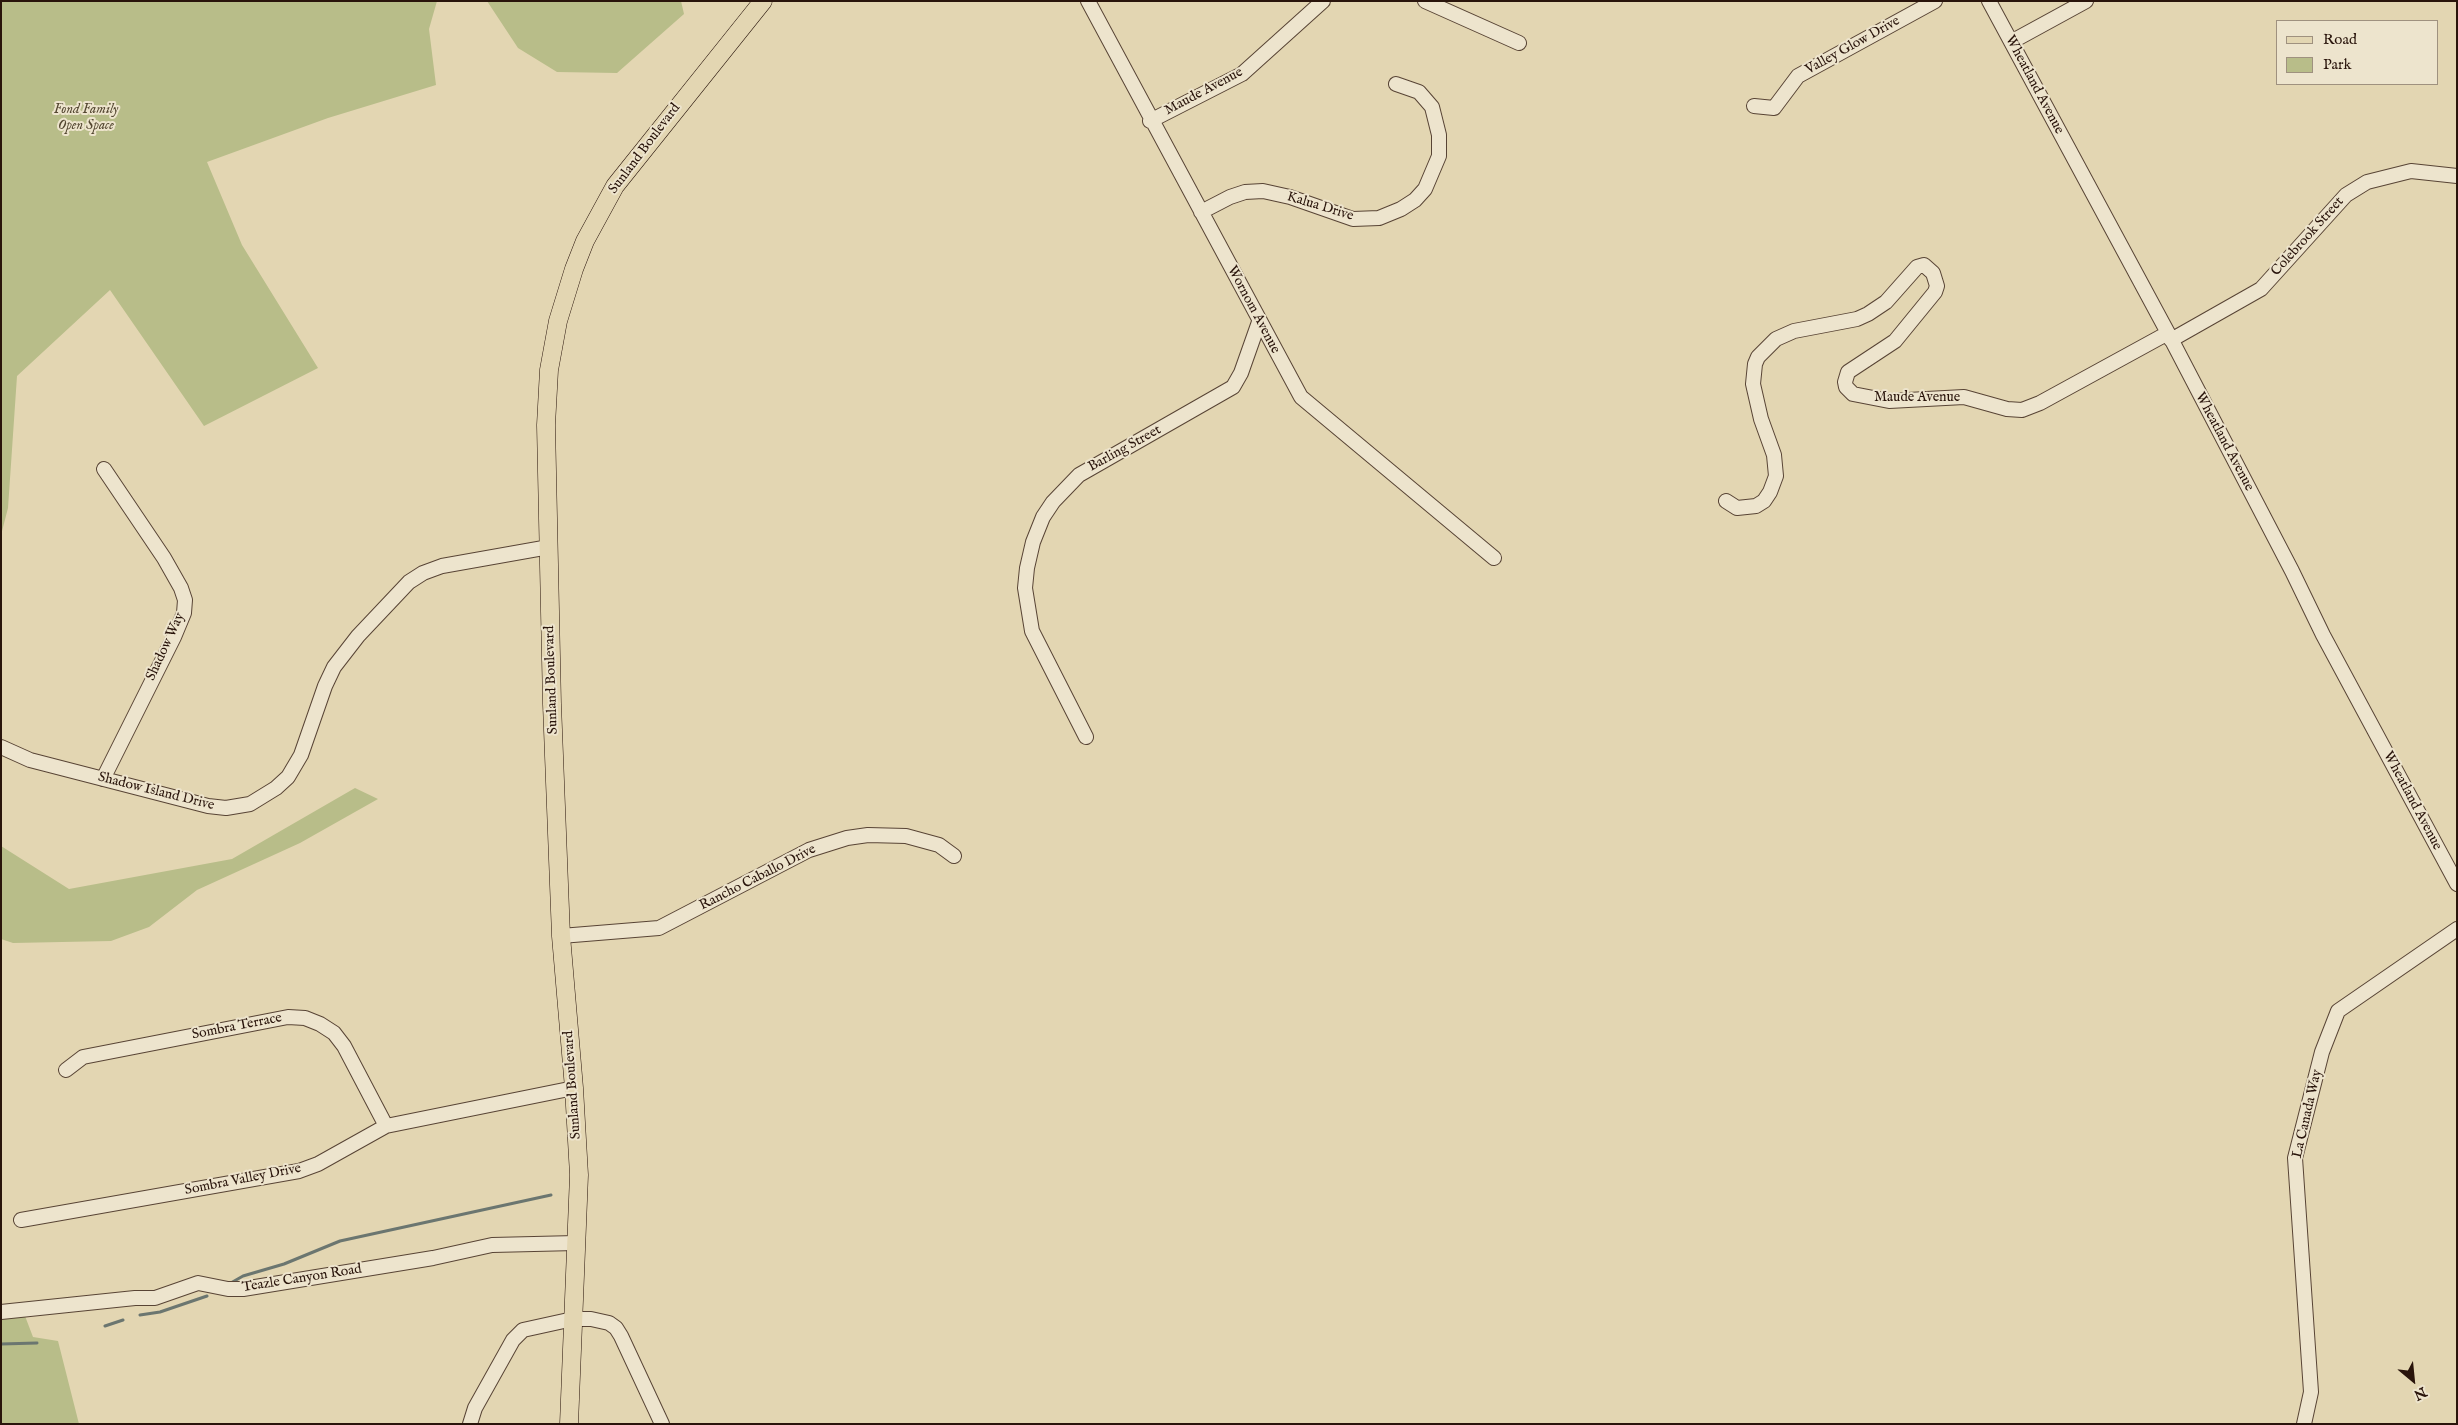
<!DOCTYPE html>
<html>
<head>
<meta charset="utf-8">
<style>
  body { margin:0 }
  #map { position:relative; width:2458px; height:1425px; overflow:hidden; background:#e3d6b2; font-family:"IM FELL English",serif }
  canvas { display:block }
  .frame { position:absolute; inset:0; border:2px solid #29140b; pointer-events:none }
  .legend { position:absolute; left:2276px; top:20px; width:162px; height:65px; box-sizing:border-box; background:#ede4cd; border:1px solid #9f917f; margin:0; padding:6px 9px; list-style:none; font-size:15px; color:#29140b }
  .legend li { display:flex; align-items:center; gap:10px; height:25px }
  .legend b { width:25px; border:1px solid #9f917f }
  .north { position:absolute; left:2388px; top:1355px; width:50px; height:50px; -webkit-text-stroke:4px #ede4cd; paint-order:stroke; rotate:152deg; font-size:14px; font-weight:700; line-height:20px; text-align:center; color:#29140b }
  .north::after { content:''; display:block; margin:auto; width:18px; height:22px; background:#29140b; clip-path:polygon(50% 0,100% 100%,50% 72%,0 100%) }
</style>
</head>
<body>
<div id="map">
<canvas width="2458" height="1425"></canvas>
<div class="frame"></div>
<ul class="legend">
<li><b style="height:6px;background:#e3d6b2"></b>Road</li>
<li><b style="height:14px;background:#b8bd89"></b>Park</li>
</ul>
<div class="north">N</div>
</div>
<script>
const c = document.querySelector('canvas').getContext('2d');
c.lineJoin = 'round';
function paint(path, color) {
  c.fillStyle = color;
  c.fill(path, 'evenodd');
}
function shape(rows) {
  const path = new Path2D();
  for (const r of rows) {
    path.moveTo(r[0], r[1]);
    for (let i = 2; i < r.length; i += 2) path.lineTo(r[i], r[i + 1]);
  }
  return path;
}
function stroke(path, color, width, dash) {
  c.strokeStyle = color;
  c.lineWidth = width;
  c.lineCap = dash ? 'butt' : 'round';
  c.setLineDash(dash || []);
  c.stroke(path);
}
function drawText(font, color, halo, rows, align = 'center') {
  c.font = font + ' "IM FELL English",serif';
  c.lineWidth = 4;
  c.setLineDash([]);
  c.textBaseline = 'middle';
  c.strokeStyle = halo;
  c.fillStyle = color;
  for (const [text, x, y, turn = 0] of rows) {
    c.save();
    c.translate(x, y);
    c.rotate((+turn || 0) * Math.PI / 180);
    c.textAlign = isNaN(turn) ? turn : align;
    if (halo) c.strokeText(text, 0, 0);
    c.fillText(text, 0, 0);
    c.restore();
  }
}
paint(shape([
  [1,1,437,1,429,29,436,85,328,118,207,162,242,245,318,368,204,426,110,290,17,376,8,508,1,535],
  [487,1,681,1,684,14,617,73,557,72,518,48],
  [355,788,378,799,300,843,197,890,149,927,111,941,13,943,1,939,1,846,69,889,232,859],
  [25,1316,33,1337,58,1341,79,1424,1,1424,1,1318]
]), '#b8bd89');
stroke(shape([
  [229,1284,243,1276,284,1264,340,1241,551,1195],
  [140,1315,160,1312,207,1296],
  [105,1326,123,1320],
  [1,1344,37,1343]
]), '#6b7670', 3);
const minor = shape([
  [1088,1,1301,397,1494,558],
  [1425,1,1519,43],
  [1989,1,2168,333,2292,571,2323,635,2457,884],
  [2011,42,2086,1],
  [1754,106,1774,108,1798,76,1935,1],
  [1150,121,1242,74,1323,1],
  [1201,212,1230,197,1245,192,1263,191,1290,197,1353,219,1379,218,1401,209,1415,200,1425,189,1439,156,1439,135,1432,107,1419,92,1396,84],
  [2171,340,2261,289,2346,195,2367,182,2411,171,2457,176],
  [1726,501,1737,508,1756,506,1764,501,1770,492,1776,476,1774,455,1761,419,1753,384,1755,364,1758,357,1776,339,1794,331,1857,319,1868,314,1886,302,1917,267,1924,265,1933,273,1937,286,1935,292,1895,341,1848,372,1845,382,1846,387,1853,394,1889,401,1964,397,2007,409,2022,410,2040,403,2168,333],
  [1086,737,1032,631,1025,588,1027,568,1033,542,1043,517,1053,502,1079,475,1233,387,1241,373,1259,322],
  [1,747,30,760,208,806,226,808,250,804,276,788,288,777,301,755,325,686,334,667,358,636,409,582,423,573,442,566,549,547],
  [103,779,174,637,184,613,185,600,181,588,164,558,104,469],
  [561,936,659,928,809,850,847,838,868,835,906,836,939,845,954,856],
  [66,1070,83,1057,288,1017,305,1018,320,1024,334,1033,344,1046,386,1126],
  [21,1220,299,1171,318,1164,386,1126,574,1088],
  [1,1312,135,1298,155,1298,198,1283,228,1289,243,1289,433,1258,492,1245,576,1243],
  [470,1424,475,1408,513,1340,523,1330,573,1319,591,1319,609,1323,616,1328,621,1336,662,1424],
  [2304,1424,2311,1392,2295,1158,2322,1052,2338,1011,2457,929]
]);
const major = shape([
  [569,1424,579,1175,574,1088,561,936,552,704,546,425,549,370,558,321,574,269,585,241,615,186,763,1]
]);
stroke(minor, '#584435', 16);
stroke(major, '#29140b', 19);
stroke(minor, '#ede4cd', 14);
stroke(major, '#e3d6b2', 18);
drawText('14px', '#29140b', '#ede4cd', [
  ["Valley Glow Drive",1853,46,-29],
  ["Wheatland Avenue",2034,85,62],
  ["Maude Avenue",1204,92,-28],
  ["Sunland Boulevard",645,149,-53],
  ["Kalua Drive",1320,207,17],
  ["Colebrook Street",2308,237,-48],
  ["Wornom Avenue",1253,310,62],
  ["Maude Avenue",1917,398],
  ["Wheatland Avenue",2224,442,62],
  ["Barling Street",1125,449,-29],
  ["Shadow Way",166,647,-65],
  ["Sunland Boulevard",552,680,-92],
  ["Shadow Island Drive",156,792,14],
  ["Wheatland Avenue",2412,801,62],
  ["Rancho Caballo Drive",758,878,-27],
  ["Sombra Terrace",237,1027,-11],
  ["Sunland Boulevard",573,1085,-94],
  ["La Canada Way",2308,1114,-77],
  ["Sombra Valley Drive",243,1180,-11],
  ["Teazle Canyon Road",302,1279,-9]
]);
drawText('italic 14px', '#544731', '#ede4cd', [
  ["Fond Family",86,110],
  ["Open Space",86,126]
]);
</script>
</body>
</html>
